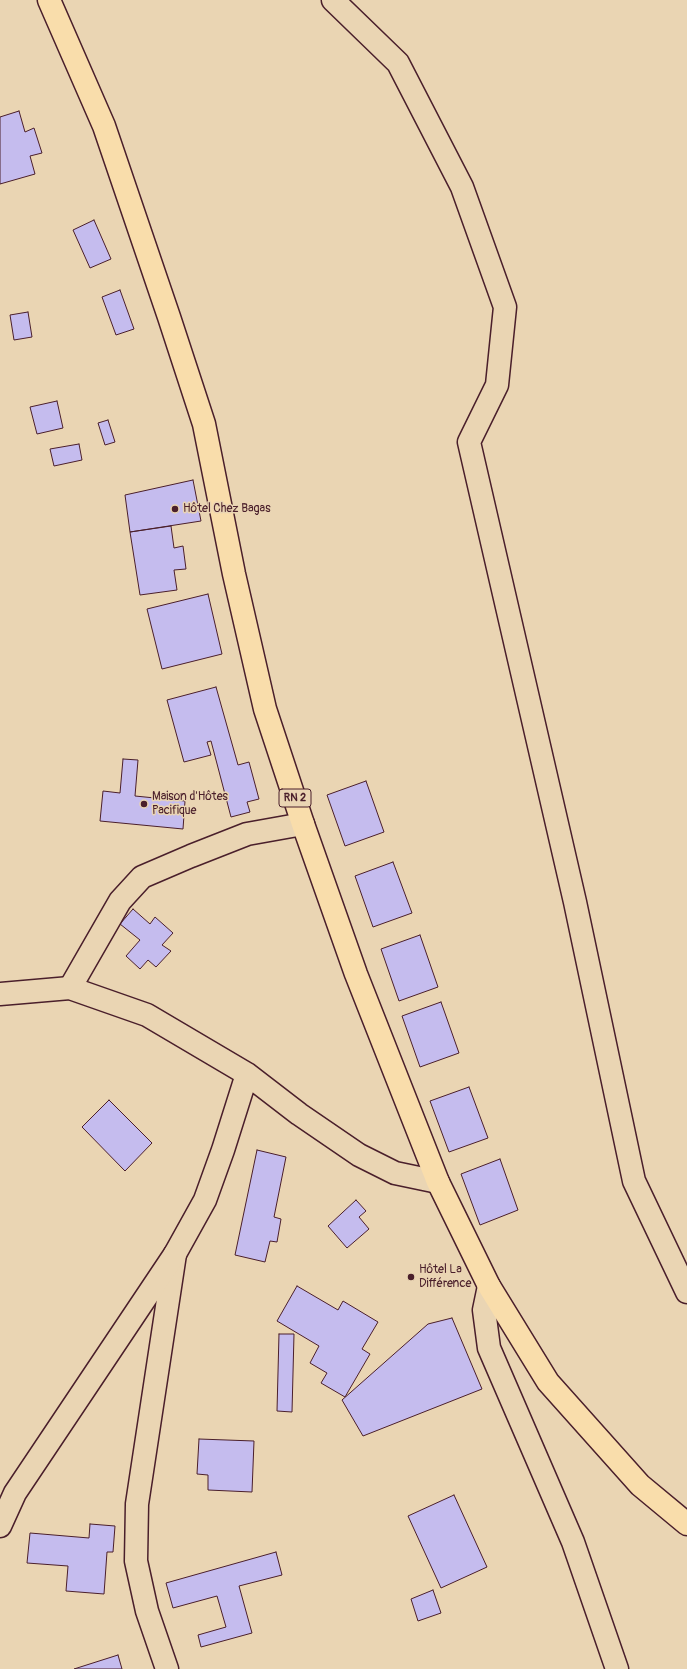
<!DOCTYPE html>
<html>
<head>
<meta charset="utf-8">
<style>
  body { margin:0 }
  canvas { display:block; background:#ead5b3 }
</style>
</head>
<body>
<canvas width="687" height="1669"></canvas>
<script>
const c = document.querySelector('canvas').getContext('2d');
c.lineJoin = 'round';
function paint(path, color) {
  c.fillStyle = color;
  c.fill(path, 'evenodd');
}
function shape(rows) {
  const path = new Path2D();
  for (const r of rows) {
    path.moveTo(r[0], r[1]);
    for (let i = 2; i < r.length; i += 2) path.lineTo(r[i], r[i + 1]);
  }
  return path;
}
function stroke(path, color, width, dash) {
  c.strokeStyle = color;
  c.lineWidth = width;
  c.lineCap = dash ? 'butt' : 'round';
  c.setLineDash(dash || []);
  c.stroke(path);
}
function drawText(font, color, halo, rows, align = 'center') {
  c.font = font + ' Pangolin,sans-serif';
  c.lineWidth = 3;
  c.setLineDash([]);
  c.textBaseline = 'middle';
  c.strokeStyle = halo;
  c.fillStyle = color;
  for (const [text, x, y, turn = 0] of rows) {
    c.save();
    c.translate(x, y);
    c.rotate((+turn || 0) * Math.PI / 180);
    c.textAlign = isNaN(turn) ? turn : align;
    if (halo) c.strokeText(text, 0, 0);
    c.fillText(text, 0, 0);
    c.restore();
  }
}
const building = shape([
  [19,111,25,132,34,128,42,153,30,156,35,174,0,184,0,117,19,111],
  [94,220,111,259,90,268,73,230,94,220],
  [120,290,134,329,116,335,102,297,120,290],
  [28,312,32,337,14,340,10,315,28,312],
  [57,401,63,428,37,434,30,407,57,401],
  [108,420,115,442,105,445,98,423,108,420],
  [79,444,82,460,54,466,50,449,79,444],
  [193,480,201,521,130,532,125,495,193,480],
  [171,526,174,548,183,546,186,569,174,570,177,590,140,595,130,532,171,526],
  [208,594,222,654,162,669,147,609,208,594],
  [216,687,238,765,249,762,259,799,247,802,250,812,231,817,211,741,207,742,211,755,184,762,167,700,216,687],
  [123,759,138,760,135,796,185,801,183,829,100,821,103,791,120,793,123,759],
  [366,781,384,832,345,846,327,795,366,781],
  [393,862,412,913,373,927,355,876,393,862],
  [133,909,150,924,155,917,173,933,162,945,171,951,156,967,148,960,140,969,126,956,140,940,120,924,133,909],
  [420,935,438,987,399,1001,381,949,420,935],
  [441,1002,459,1053,420,1067,402,1016,441,1002],
  [469,1087,488,1138,449,1152,430,1101,469,1087],
  [109,1100,152,1143,125,1171,82,1127,109,1100],
  [257,1150,286,1157,274,1217,281,1219,277,1242,270,1241,265,1262,235,1255,257,1150],
  [500,1159,518,1210,480,1225,461,1174,500,1159],
  [356,1200,366,1211,359,1217,369,1229,347,1248,328,1226,356,1200],
  [297,1286,338,1310,343,1301,378,1322,362,1349,370,1354,345,1397,321,1383,327,1373,310,1363,319,1346,277,1321,297,1286],
  [452,1318,482,1389,363,1436,342,1400,428,1324,452,1318],
  [279,1334,294,1334,292,1412,277,1411,279,1334],
  [199,1439,254,1441,252,1492,208,1490,208,1475,197,1474,199,1439],
  [454,1495,487,1567,441,1588,408,1516,454,1495],
  [90,1524,115,1526,113,1552,107,1552,104,1594,66,1591,68,1566,27,1563,30,1533,89,1538,90,1524],
  [276,1552,282,1575,239,1586,252,1633,201,1647,198,1635,226,1627,217,1596,173,1608,166,1583,276,1552],
  [433,1590,441,1613,418,1621,411,1599,433,1590],
  [118,1655,122,1669,74,1669,118,1655]
]);
paint(building, '#c5bcee');
stroke(building, '#4a1f2b', 1);
const minor = shape([
  [333,0,398,63,462,187,505,307,497,385,469,442,575,902,634,1181,687,1292],
  [70,988,120,901,142,877,191,856,247,834,303,824],
  [489,1286,484,1310,489,1348,573,1542,617,1669],
  [167,1669,147,1611,136,1561,137,1504,175,1254]
]);
const secondary = shape([
  [0,994,70,988,147,1015,247,1074,299,1114,359,1155,395,1173,438,1182],
  [0,1526,15,1493,175,1254,205,1200,223,1150,247,1074]
]);
const primary = shape([
  [49,0,104,126,169,317,204,424,234,574,265,709,303,824,356,974,438,1182,489,1286,548,1382,640,1485,687,1524]
]);
stroke(minor, '#4a1f2b', 25);
stroke(secondary, '#4a1f2b', 25);
stroke(primary, '#4a1f2b', 25);
stroke(minor, '#ead5b3', 22);
stroke(secondary, '#ead5b3', 22);
stroke(primary, '#f9ddab', 22);
for (const [x, y, r, color] of [
  [175,509,4,"#4a1f2b"],
  [144,804,4,"#4a1f2b"],
  [411,1277,4,"#4a1f2b"]
]) {
  const dot = new Path2D();
  dot.arc(x, y, r, 0, 2 * Math.PI);
  c.fillStyle = color;
  c.fill(dot);
  stroke(dot, '#ead5b3', 1.5);
}
for (const [x, y, w] of [
  [295,798,32]
]) {
  const box = new Path2D();
  box.roundRect(x - w / 2, y - 9, w, 18, 3);
  c.fillStyle = '#ead5b3';
  c.fill(box);
  stroke(box, '#4a1f2b', 1);
}
drawText('bold 11px', '#4a1f2b', null, [
  ["RN 2",295,798]
]);
drawText('12px', '#4a1f2b', '#ead5b3', [
  ["Hôtel Chez Bagas",183,509],
  ["Maison d'Hôtes",152,797],
  ["Pacifique",152,811],
  ["Hôtel La",419,1270],
  ["Différence",419,1284]
], 'left');
</script>
</body>
</html>
